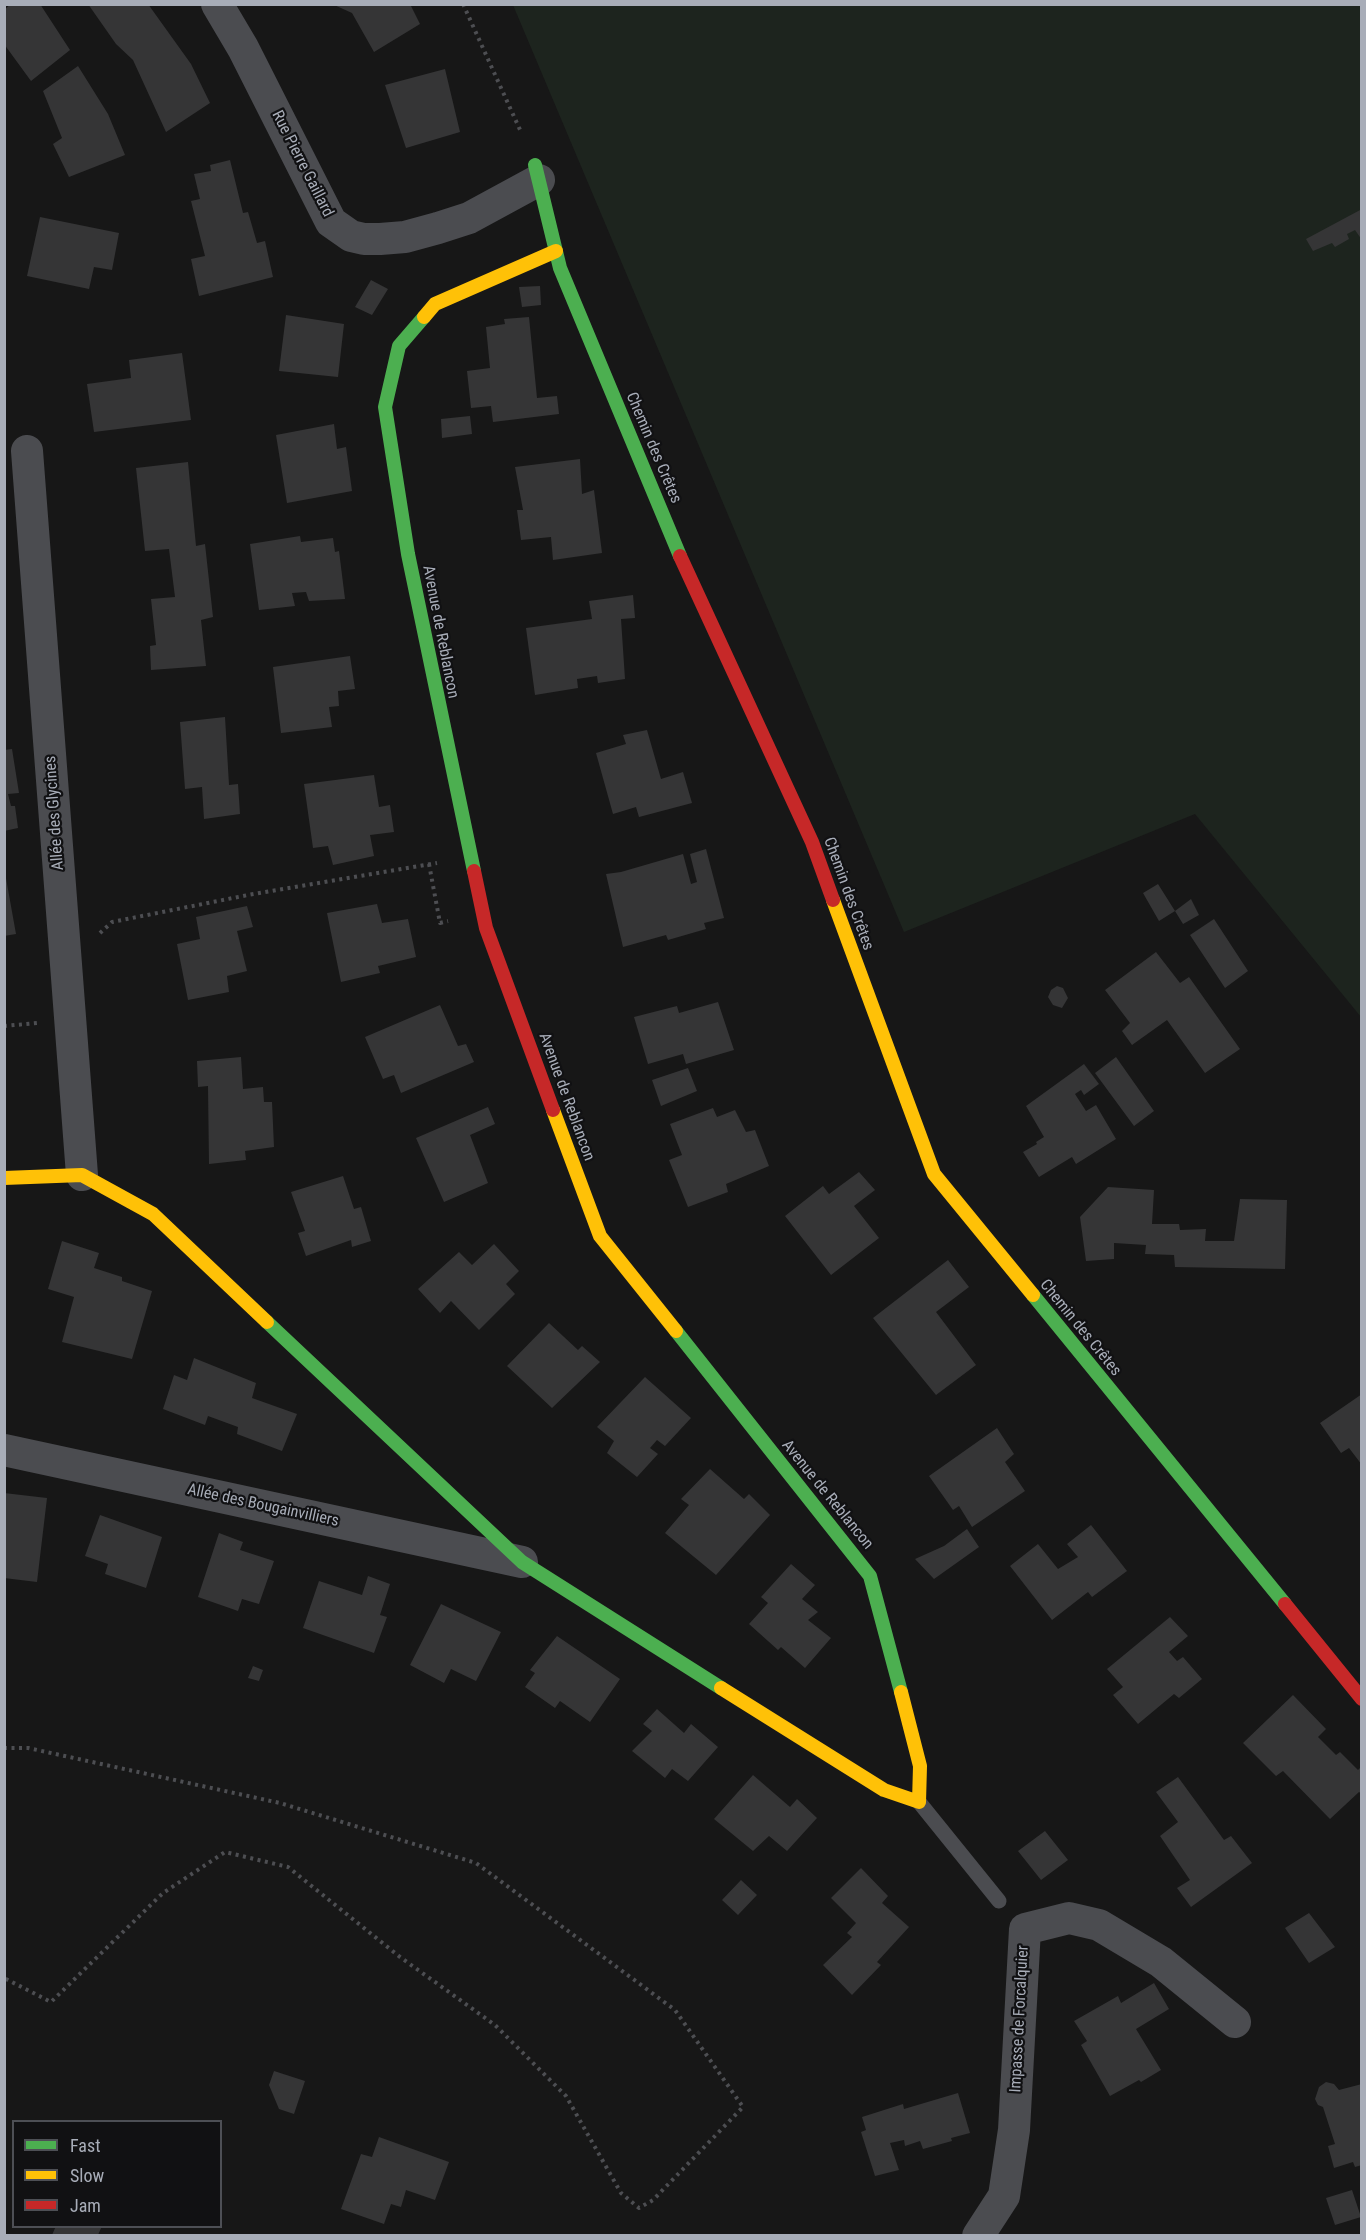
<!DOCTYPE html>
<html>
<head>
<meta charset="utf-8">
<style>
  body { margin:0 }
  #map { position:relative; width:1366px; height:2240px; overflow:hidden; background:#171717; font-family:"Roboto Condensed",sans-serif }
  canvas { display:block }
  .frame { position:absolute; inset:0; border:6px solid #a8adb8; pointer-events:none }
  .legend { position:absolute; left:12px; top:2120px; width:210px; height:108px; box-sizing:border-box; background:#111113; border:2px solid #4d4f55; margin:0; padding:8px 10px; list-style:none; font-size:18px; color:#a8adb8 }
  .legend li { display:flex; align-items:center; gap:12px; height:30px }
  .legend b { width:30px; border:2px solid #4d4f55 }
</style>
</head>
<body>
<div id="map">
<canvas width="1366" height="2240"></canvas>
<div class="frame"></div>
<ul class="legend">
<li><b style="height:8px;background:#4caf50"></b>Fast</li>
<li><b style="height:8px;background:#ffc107"></b>Slow</li>
<li><b style="height:8px;background:#c62828"></b>Jam</li>
</ul>
</div>
<script>
const c = document.querySelector('canvas').getContext('2d');
c.lineJoin = 'round';
function paint(path, color) {
  c.fillStyle = color;
  c.fill(path, 'evenodd');
}
function shape(rows) {
  const path = new Path2D();
  for (const r of rows) {
    path.moveTo(r[0], r[1]);
    for (let i = 2; i < r.length; i += 2) path.lineTo(r[i], r[i + 1]);
  }
  return path;
}
function stroke(path, color, width, dash) {
  c.strokeStyle = color;
  c.lineWidth = width;
  c.lineCap = dash ? 'butt' : 'round';
  c.setLineDash(dash || []);
  c.stroke(path);
}
function drawText(font, color, halo, rows, align = 'center') {
  c.font = font + ' "Roboto Condensed",sans-serif';
  c.lineWidth = 4.5;
  c.setLineDash([]);
  c.textBaseline = 'middle';
  c.strokeStyle = halo;
  c.fillStyle = color;
  for (const [text, x, y, turn = 0] of rows) {
    c.save();
    c.translate(x, y);
    c.rotate((+turn || 0) * Math.PI / 180);
    c.textAlign = isNaN(turn) ? turn : align;
    if (halo) c.strokeText(text, 0, 0);
    c.fillText(text, 0, 0);
    c.restore();
  }
}
paint(shape([
  [513,5,1361,5,1361,1017,1195,814,904,932]
]), '#1d241e');
paint(shape([
  [11,4,40,4,70,50,31,81,4,44,4,10],
  [88,4,148,4,191,64,210,103,166,132,133,60,116,44],
  [332,4,410,4,420,24,374,52,352,13],
  [78,66,108,114,125,155,69,177,53,144,62,138,43,91],
  [445,69,460,132,406,148,385,85],
  [230,160,243,213,248,212,257,243,265,241,273,277,199,296,191,259,205,256,191,201,200,199,194,174,211,171,210,165],
  [1362,209,1362,240,1355,230,1347,234,1349,239,1335,247,1332,243,1313,251,1306,239],
  [40,217,119,233,112,270,94,267,89,289,27,276],
  [371,280,388,289,372,315,355,307],
  [540,286,541,305,522,307,519,287],
  [286,315,344,324,338,377,279,371],
  [529,317,537,398,557,396,559,414,493,422,491,406,471,408,467,371,490,368,486,327,505,324,504,319],
  [182,353,191,420,94,432,87,384,131,378,129,360],
  [470,416,472,434,442,438,441,419],
  [334,424,337,449,346,447,352,491,287,503,276,435],
  [580,459,582,494,594,490,602,553,553,560,551,537,521,540,517,510,523,510,515,467],
  [188,462,196,546,205,544,213,617,201,620,206,666,151,670,150,646,156,645,151,599,175,597,169,549,145,551,136,468],
  [300,536,301,542,333,538,335,552,339,551,345,599,309,601,306,592,292,593,295,606,259,610,250,544],
  [633,595,635,618,621,619,625,679,598,683,597,676,577,679,578,688,535,695,526,628,592,619,589,601],
  [350,656,355,689,338,691,339,706,329,707,332,727,281,733,273,667],
  [225,717,229,785,238,784,240,814,204,819,202,787,185,789,180,722],
  [647,730,661,779,683,772,692,803,639,817,636,807,613,814,596,753,626,744,623,735],
  [12,749,19,793,8,794,11,806,15,806,18,828,4,831,4,750],
  [374,775,379,807,390,805,394,832,370,835,374,856,333,865,328,846,313,848,304,784],
  [706,849,724,918,704,923,706,929,668,940,666,935,623,947,606,874,621,872,683,854,691,884,697,882,690,854],
  [4,867,16,934,4,936],
  [1158,884,1175,911,1159,921,1143,893],
  [1191,899,1199,915,1183,924,1175,911],
  [377,904,382,923,408,919,416,957,378,966,380,973,341,982,327,913],
  [247,906,253,927,237,931,247,971,227,976,229,992,188,1000,177,944,200,939,196,917],
  [1214,919,1248,971,1225,988,1190,935],
  [1156,952,1180,983,1189,977,1240,1049,1205,1073,1167,1020,1132,1045,1122,1031,1130,1023,1105,990],
  [1057,986,1063,988,1068,998,1062,1008,1053,1005,1048,997,1051,990],
  [718,1002,734,1050,686,1064,683,1054,648,1064,634,1017,677,1006,679,1013],
  [440,1005,458,1046,466,1044,474,1062,401,1093,394,1075,383,1079,365,1037],
  [241,1057,243,1089,263,1087,264,1102,272,1102,274,1147,245,1151,246,1160,209,1164,208,1086,198,1087,197,1061],
  [1116,1057,1154,1111,1134,1126,1095,1073],
  [1084,1064,1099,1084,1084,1095,1081,1090,1075,1094,1086,1111,1096,1105,1116,1139,1076,1164,1072,1157,1039,1177,1023,1152,1037,1144,1036,1142,1044,1137,1026,1106],
  [688,1068,697,1091,661,1106,652,1080],
  [488,1107,495,1124,470,1135,488,1183,444,1202,416,1138],
  [713,1108,717,1117,735,1110,746,1132,755,1130,769,1166,726,1184,728,1192,688,1207,669,1160,682,1155,670,1124],
  [859,1172,875,1190,854,1206,879,1238,831,1275,785,1216,823,1186,829,1194],
  [343,1176,354,1209,361,1207,371,1241,352,1247,351,1240,306,1256,298,1233,305,1231,291,1192],
  [1108,1187,1154,1190,1152,1224,1179,1224,1180,1230,1206,1229,1205,1241,1234,1241,1240,1199,1287,1200,1285,1269,1175,1267,1174,1255,1145,1254,1146,1245,1114,1243,1114,1259,1086,1261,1080,1217],
  [62,1241,99,1253,94,1268,122,1277,122,1281,152,1291,132,1359,62,1342,74,1297,48,1289],
  [494,1244,519,1271,506,1284,515,1294,479,1330,451,1301,440,1313,418,1289,459,1252,472,1265],
  [948,1260,969,1287,936,1312,976,1365,936,1395,873,1318],
  [549,1323,578,1350,582,1346,600,1362,552,1408,507,1366],
  [194,1358,256,1383,252,1398,297,1414,282,1451,237,1434,238,1427,208,1416,205,1425,163,1409,174,1375,187,1380],
  [645,1377,691,1418,665,1446,657,1440,650,1448,658,1454,637,1477,607,1453,614,1441,597,1427],
  [1362,1394,1362,1465,1349,1448,1341,1453,1320,1423],
  [997,1428,1014,1454,1005,1462,1025,1491,972,1527,959,1506,953,1510,929,1476],
  [710,1469,744,1499,749,1494,770,1515,716,1575,665,1533,689,1505,681,1499],
  [4,1493,47,1498,37,1582,4,1578],
  [100,1515,162,1537,146,1588,105,1574,108,1564,85,1556],
  [1091,1525,1127,1571,1092,1597,1088,1592,1052,1620,1010,1566,1038,1544,1058,1569,1078,1557,1067,1544],
  [967,1529,979,1547,934,1579,915,1559,944,1546],
  [219,1533,243,1542,240,1550,274,1561,259,1604,242,1599,238,1611,198,1597],
  [791,1564,815,1585,802,1599,818,1612,808,1620,831,1638,805,1668,781,1647,778,1650,749,1624,768,1603,761,1597],
  [368,1576,390,1584,380,1615,387,1617,374,1653,303,1628,319,1581,362,1595],
  [441,1604,501,1632,476,1681,451,1669,444,1683,410,1665],
  [1170,1617,1188,1636,1169,1652,1177,1661,1183,1657,1202,1679,1179,1698,1174,1694,1138,1724,1113,1695,1123,1687,1107,1669],
  [557,1636,620,1679,590,1722,560,1701,555,1708,525,1687,535,1673,530,1670],
  [253,1666,263,1670,259,1681,248,1678],
  [1293,1695,1326,1729,1318,1737,1336,1755,1340,1752,1358,1770,1362,1766,1362,1794,1359,1792,1330,1819,1283,1771,1276,1776,1243,1743],
  [657,1709,684,1733,691,1724,718,1747,688,1781,672,1769,665,1778,632,1751,652,1731,643,1724],
  [753,1775,790,1807,797,1799,817,1818,787,1851,769,1836,753,1851,714,1819],
  [1178,1777,1224,1840,1231,1836,1252,1863,1191,1907,1177,1888,1190,1880,1160,1836,1178,1822,1156,1792],
  [1045,1831,1068,1860,1041,1880,1018,1851],
  [861,1868,888,1896,882,1903,909,1927,877,1962,881,1965,852,1995,823,1965,852,1937,847,1933,856,1923,831,1898],
  [741,1880,757,1895,738,1915,722,1900],
  [1309,1913,1335,1947,1309,1963,1285,1928],
  [1154,1983,1169,2009,1136,2029,1161,2070,1141,2082,1139,2080,1110,2096,1081,2045,1087,2041,1074,2021,1118,1996,1121,2003],
  [274,2071,305,2081,294,2114,279,2109,269,2085],
  [1326,2082,1334,2084,1339,2090,1362,2084,1362,2165,1355,2167,1353,2162,1334,2168,1328,2146,1335,2144,1323,2107,1318,2105,1315,2099,1319,2087],
  [958,2093,970,2133,951,2138,952,2141,923,2149,920,2141,905,2146,904,2140,890,2143,899,2170,875,2176,861,2132,866,2130,862,2117,903,2104,904,2109],
  [379,2137,449,2162,435,2200,406,2190,401,2207,391,2204,384,2224,341,2209,361,2154,372,2157],
  [1352,2190,1361,2217,1335,2225,1326,2198],
  [56,2226,102,2226,98,2235,52,2235]
]), '#353536');
stroke(shape([
  [463,4,521,132],
  [429,864,440,923,448,921],
  [100,933,112,922,248,895,437,863],
  [4,1026,37,1023],
  [4,1748,28,1748,280,1803,476,1863,675,2010,743,2107,653,2200,639,2208,621,2193,566,2096,495,2025,400,1957,288,1867,225,1852,163,1893,51,2002,4,1978]
]), '#4d4e52', 4, [3, 4.5]);
stroke(shape([
  [919,1802,999,1901]
]), '#4b4c50', 15);
stroke(shape([
  [217,4,243,48,331,222,351,236,364,239,380,239,405,237,438,228,469,218,539,180],
  [27,451,82,1175],
  [4,1450,522,1562],
  [978,2236,1004,2196,1014,2130,1025,1929,1069,1918,1099,1925,1161,1962,1235,2022]
]), '#4b4c50', 32);
stroke(shape([
  [535,165,560,268,680,556],
  [424,317,399,346,385,407,408,554,474,871],
  [1033,1295,1285,1604],
  [267,1322,522,1562,721,1688],
  [676,1331,870,1576,901,1692]
]), '#4caf50', 14);
stroke(shape([
  [424,317,435,304,556,251],
  [833,900,934,1174,1033,1295],
  [553,1110,600,1236,676,1331],
  [4,1178,82,1175,153,1214,267,1322],
  [721,1688,884,1790,919,1802,920,1766,901,1692]
]), '#ffc107', 14);
stroke(shape([
  [680,556,812,842,833,900],
  [474,871,486,928,553,1110],
  [1285,1604,1362,1699]
]), '#c62828', 14);
drawText('16px', '#a8adb8', '#111113', [
  ["Rue Pierre Gaillard",302,164,63],
  ["Chemin des Crêtes",653,448,67],
  ["Avenue de Reblancon",440,632,79],
  ["Allée des Glycines",55,813,-94],
  ["Chemin des Crêtes",848,894,70],
  ["Avenue de Reblancon",566,1097,70],
  ["Chemin des Crêtes",1080,1328,51],
  ["Avenue de Reblancon",827,1495,51],
  ["Allée des Bougainvilliers",263,1506,12],
  ["Impasse de Forcalquier",1020,2019,-87]
]);
</script>
</body>
</html>
